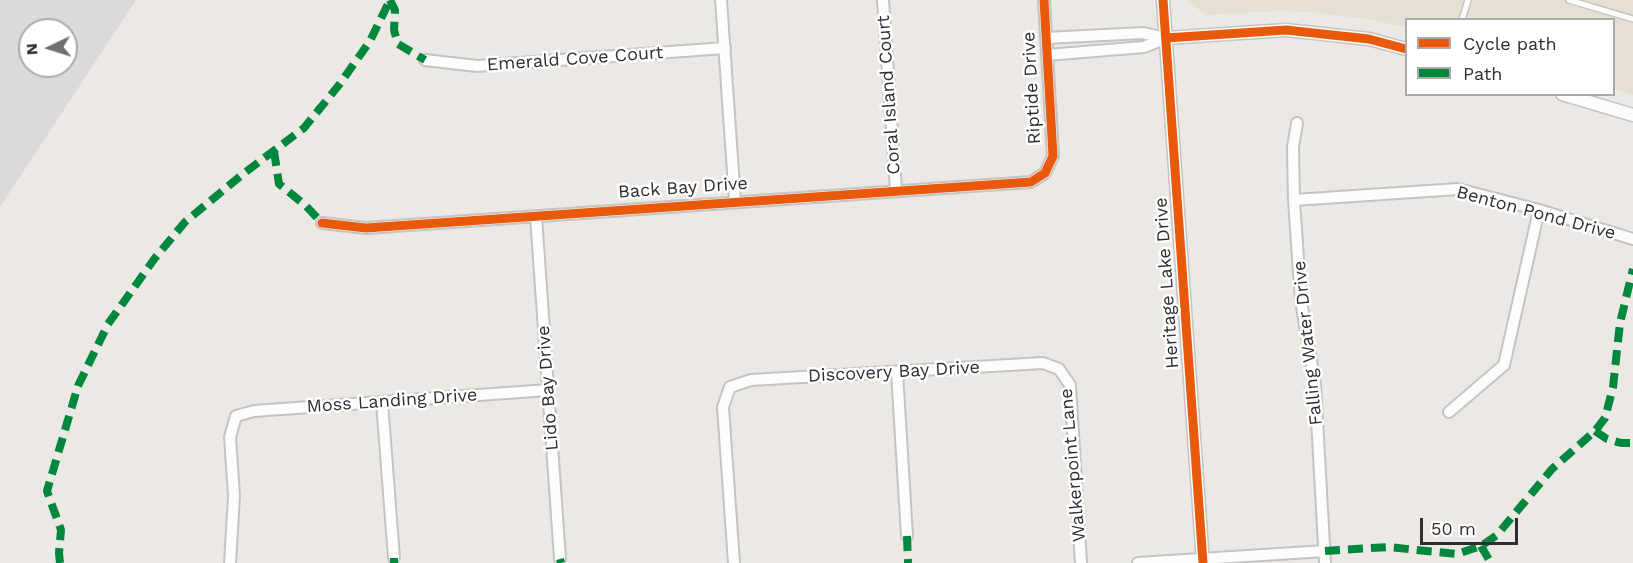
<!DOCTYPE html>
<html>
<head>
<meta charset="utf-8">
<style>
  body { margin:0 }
  #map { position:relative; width:1633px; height:563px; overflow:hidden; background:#ece8e4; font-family:"Work Sans",sans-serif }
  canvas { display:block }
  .legend { position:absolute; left:1405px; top:18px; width:210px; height:78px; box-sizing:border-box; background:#fff; border:2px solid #ababab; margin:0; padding:8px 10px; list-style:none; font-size:18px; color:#2e2e2e }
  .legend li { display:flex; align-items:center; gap:12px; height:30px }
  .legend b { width:30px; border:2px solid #ababab }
  .north { position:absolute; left:18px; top:18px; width:60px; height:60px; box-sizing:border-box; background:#fff; border:2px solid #ababab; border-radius:50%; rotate:266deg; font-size:16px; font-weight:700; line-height:24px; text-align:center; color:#2e2e2e }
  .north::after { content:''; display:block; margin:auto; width:21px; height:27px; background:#706f6e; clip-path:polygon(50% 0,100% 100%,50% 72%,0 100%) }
  .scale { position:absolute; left:1420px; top:518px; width:98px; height:27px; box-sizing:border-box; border:3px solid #2e2e2e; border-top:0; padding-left:8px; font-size:18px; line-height:21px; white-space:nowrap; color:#2e2e2e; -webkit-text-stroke:4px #fff; paint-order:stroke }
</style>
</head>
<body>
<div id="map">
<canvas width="1633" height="563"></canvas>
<ul class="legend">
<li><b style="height:8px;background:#e8590c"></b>Cycle path</li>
<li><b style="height:8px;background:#00873e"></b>Path</li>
</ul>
<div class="north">N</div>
<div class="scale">50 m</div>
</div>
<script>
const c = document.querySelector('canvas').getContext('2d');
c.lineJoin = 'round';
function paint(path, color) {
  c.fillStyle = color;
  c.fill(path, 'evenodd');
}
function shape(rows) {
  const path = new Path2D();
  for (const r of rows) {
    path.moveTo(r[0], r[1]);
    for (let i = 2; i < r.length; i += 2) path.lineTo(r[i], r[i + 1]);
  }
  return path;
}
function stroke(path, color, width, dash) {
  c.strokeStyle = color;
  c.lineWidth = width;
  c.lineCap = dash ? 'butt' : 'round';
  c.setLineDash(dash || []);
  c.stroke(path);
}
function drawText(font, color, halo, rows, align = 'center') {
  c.font = font + ' "Work Sans",sans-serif';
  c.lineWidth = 5;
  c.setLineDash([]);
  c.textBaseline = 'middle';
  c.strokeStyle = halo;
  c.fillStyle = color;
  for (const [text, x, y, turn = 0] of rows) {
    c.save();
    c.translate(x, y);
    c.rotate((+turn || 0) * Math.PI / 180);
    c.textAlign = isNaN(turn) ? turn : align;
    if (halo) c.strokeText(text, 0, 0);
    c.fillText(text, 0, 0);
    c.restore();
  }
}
paint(shape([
  [0,0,136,0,0,207],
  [30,30,66,30,66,66,30,66]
]), '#dcd9db');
paint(shape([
  [1188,0,1633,0,1633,95,1614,89,1614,20,1406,20,1406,27,1366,19,1311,12,1278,11,1205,15]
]), '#e6e0d3');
const service = shape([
  [1569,0,1633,19],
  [1462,20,1468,0]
]);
const minor = shape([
  [721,0,735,201],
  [883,0,896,190],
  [1046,38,1143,33,1165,38],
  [1047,55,1144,47,1166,38],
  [425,60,477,66,725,48],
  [1297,123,1293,147,1294,200,1301,301,1315,384,1325,563],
  [1294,200,1458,189,1539,210,1633,239],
  [536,216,560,559],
  [322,223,366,228,1031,182,1045,173,1053,156,1044,0],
  [897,372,907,536],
  [382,402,394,558],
  [1449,412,1504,365,1539,210],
  [230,563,234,496,230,437,236,416,254,411,549,390],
  [734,563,723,407,730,387,751,380,1043,363,1059,369,1070,385,1081,563],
  [1138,563,1325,551]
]);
const tertiary = shape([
  [1163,0,1203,563],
  [1166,38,1286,30,1369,39,1406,49],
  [1562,94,1633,115]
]);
stroke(service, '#c5c4c5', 8);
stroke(minor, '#c5c4c5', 14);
stroke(tertiary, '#c5c4c5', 15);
stroke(service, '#fcfcfb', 5);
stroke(minor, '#fcfcfb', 10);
stroke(tertiary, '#fcfcfb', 12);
stroke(shape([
  [390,0,395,10,394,30,398,44,425,60],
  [274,151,279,184,305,205,322,223],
  [1595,431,1607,439,1621,443,1633,443],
  [907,536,908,563],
  [1481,546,1491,563],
  [1325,551,1388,547,1457,554,1481,546,1497,535,1552,469,1595,431,1605,418,1613,387,1620,323,1633,269],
  [560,559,561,563],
  [60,563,59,553,61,530,47,491,78,386,108,324,155,258,185,222,243,174,304,128,339,85,370,41,390,0],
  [394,563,394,558]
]), '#00873e', 8, [15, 8]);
stroke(shape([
  [1163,0,1203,563],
  [1166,38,1286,30,1369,39,1406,49],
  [322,223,366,228,1031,182,1045,173,1053,156,1044,0]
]), '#e8590c', 9);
drawText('18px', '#2e2e2e', '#fff', [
  ["Emerald Cove Court",575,59,-4],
  ["Riptide Drive",1032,88,-93],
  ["Coral Island Court",889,95,-94],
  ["Back Bay Drive",683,188,-4],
  ["Benton Pond Drive",1536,213,15],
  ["Heritage Lake Drive",1167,283,-94],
  ["Falling Water Drive",1308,343,-96],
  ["Discovery Bay Drive",894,372,-3],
  ["Lido Bay Drive",548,388,-94],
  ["Moss Landing Drive",392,401,-4],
  ["Walkerpoint Lane",1073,465,-95]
]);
</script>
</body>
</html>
